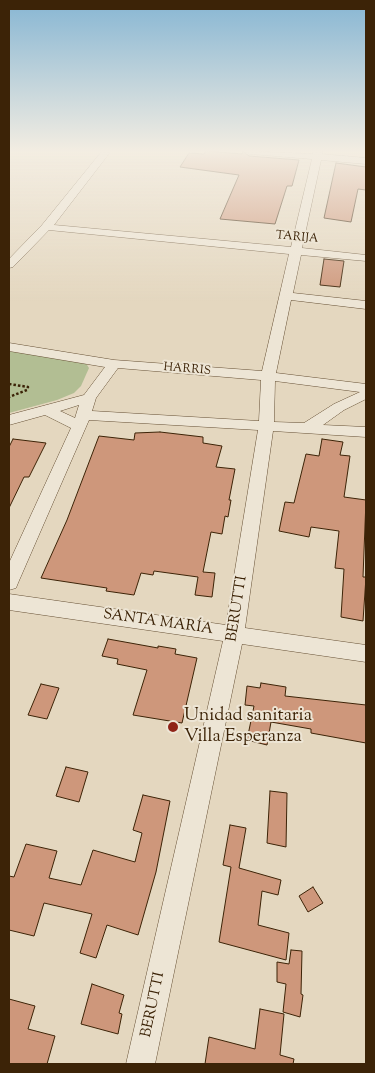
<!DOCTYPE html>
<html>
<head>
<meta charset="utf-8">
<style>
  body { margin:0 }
  #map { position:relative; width:375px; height:1073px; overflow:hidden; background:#e4d7bf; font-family:"Sorts Mill Goudy",serif }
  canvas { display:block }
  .frame { position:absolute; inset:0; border:10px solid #3c2307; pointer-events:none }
</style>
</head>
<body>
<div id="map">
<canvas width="375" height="1073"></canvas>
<div class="frame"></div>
</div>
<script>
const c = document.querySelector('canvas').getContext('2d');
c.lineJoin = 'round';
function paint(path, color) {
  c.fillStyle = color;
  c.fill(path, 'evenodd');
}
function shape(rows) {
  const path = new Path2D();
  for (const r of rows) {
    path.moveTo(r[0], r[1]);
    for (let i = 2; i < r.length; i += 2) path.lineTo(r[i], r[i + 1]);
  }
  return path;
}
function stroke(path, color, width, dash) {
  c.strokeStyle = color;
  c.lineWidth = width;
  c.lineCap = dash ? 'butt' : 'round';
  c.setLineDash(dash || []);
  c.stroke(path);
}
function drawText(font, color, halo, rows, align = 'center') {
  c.font = font + ' "Sorts Mill Goudy",serif';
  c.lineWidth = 4;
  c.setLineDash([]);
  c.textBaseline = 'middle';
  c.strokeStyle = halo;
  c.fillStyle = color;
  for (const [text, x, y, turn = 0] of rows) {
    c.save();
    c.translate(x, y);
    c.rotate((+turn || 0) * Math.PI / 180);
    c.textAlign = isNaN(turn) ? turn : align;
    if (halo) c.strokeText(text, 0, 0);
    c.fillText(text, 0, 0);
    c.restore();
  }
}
paint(shape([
  [9,351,80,361,85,362,89,368,81,386,74,393,57,400,9,413]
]), '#b2be93');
const building = shape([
  [206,151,242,154,243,151,249,156,299,160,292,186,287,186,275,224,220,219,239,175,180,167,189,153,204,154,206,151],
  [336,163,366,167,366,190,358,189,351,222,324,218,336,163],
  [324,259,344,261,340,287,320,285,324,259],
  [160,432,203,437,203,443,222,446,216,467,235,469,229,500,231,500,228,517,225,516,222,534,211,532,203,572,215,573,212,597,195,595,198,577,154,571,153,575,141,573,134,595,106,591,107,588,41,578,67,520,99,436,134,440,135,433,160,432],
  [13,439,46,443,29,477,24,477,9,508,9,447,13,439],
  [322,439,343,442,340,455,350,456,344,497,366,500,363,577,366,577,363,621,341,617,344,569,335,568,339,531,311,527,309,537,279,531,285,502,294,503,306,454,319,456,322,439],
  [108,639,158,648,158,646,176,649,175,654,197,658,182,723,133,715,147,670,117,664,118,659,102,656,108,639],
  [261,683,286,687,285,696,366,705,366,743,311,733,311,729,271,722,267,745,247,740,254,706,245,705,247,686,260,688,261,683],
  [41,684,59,688,47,719,28,715,41,684],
  [66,767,88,772,79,802,56,796,66,767],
  [270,791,287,793,286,847,267,843,270,791],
  [143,795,170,801,156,872,138,935,107,925,96,958,80,953,92,914,44,903,34,936,9,930,9,876,14,877,26,844,57,851,49,878,81,885,93,850,135,862,142,833,133,830,143,795],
  [230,825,246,828,239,868,281,880,278,895,262,891,258,925,289,933,286,960,219,942,231,867,223,865,230,825],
  [313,887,323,903,308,912,299,896,313,887],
  [291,950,302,951,301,994,303,995,300,1017,283,1012,286,984,277,982,277,962,289,964,291,950],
  [92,984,124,995,119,1013,122,1014,118,1034,81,1024,92,984],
  [9,999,35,1006,28,1029,55,1036,47,1064,9,1064,9,999],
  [260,1009,284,1014,280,1055,294,1059,293,1064,205,1064,209,1037,255,1049,260,1009]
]);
paint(building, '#ce977b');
stroke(building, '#3c2307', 1);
const street = shape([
  [102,151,111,151,54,225,291,247,312,159,249,154,245,151,313,154,313,151,322,151,322,154,366,158,366,164,321,160,302,248,366,255,366,261,301,255,293,293,366,301,366,309,291,300,276,373,366,384,366,399,344,410,323,425,366,427,366,437,273,431,245,628,366,645,366,662,242,644,155,1064,126,1064,223,641,9,610,9,594,226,625,258,430,89,420,18,583,16,588,9,590,9,563,71,428,45,415,9,425,9,415,84,395,105,367,9,351,9,343,114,360,262,371,289,254,49,230,13,267,9,268,9,259,42,225,102,151],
  [118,368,261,380,259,421,92,411,96,398,118,368],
  [275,381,360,392,334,404,304,423,274,422,275,381],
  [79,405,75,418,60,411,79,405]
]);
stroke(street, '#665035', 1);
stroke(shape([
  [9,384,28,387,27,390,9,397]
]), '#3c2307', 2.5, [2.5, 2]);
paint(street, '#ede5d5');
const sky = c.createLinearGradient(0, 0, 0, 302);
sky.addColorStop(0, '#87b6d3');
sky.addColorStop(0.5, '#f3ede2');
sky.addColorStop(1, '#f3ede200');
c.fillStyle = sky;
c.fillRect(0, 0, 375, 302);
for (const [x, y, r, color] of [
  [173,727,6,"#8f2418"]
]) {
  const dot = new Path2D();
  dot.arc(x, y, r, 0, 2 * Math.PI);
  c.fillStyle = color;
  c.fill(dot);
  stroke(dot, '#ede5d5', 2);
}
drawText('12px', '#3c2307', '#ede5d5', [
  ["TARIJA",297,238,5],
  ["HARRIS",187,370,5]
]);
drawText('15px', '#3c2307', '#ede5d5', [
  ["BERUTTI",238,609,-81],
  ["SANTA MARÍA",158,623,8],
  ["BERUTTI",154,1005,-78]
]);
drawText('18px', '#3c2307', '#ede5d5', [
  ["Unidad sanitaria",184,717],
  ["Villa Esperanza",184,738]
], 'left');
</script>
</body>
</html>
